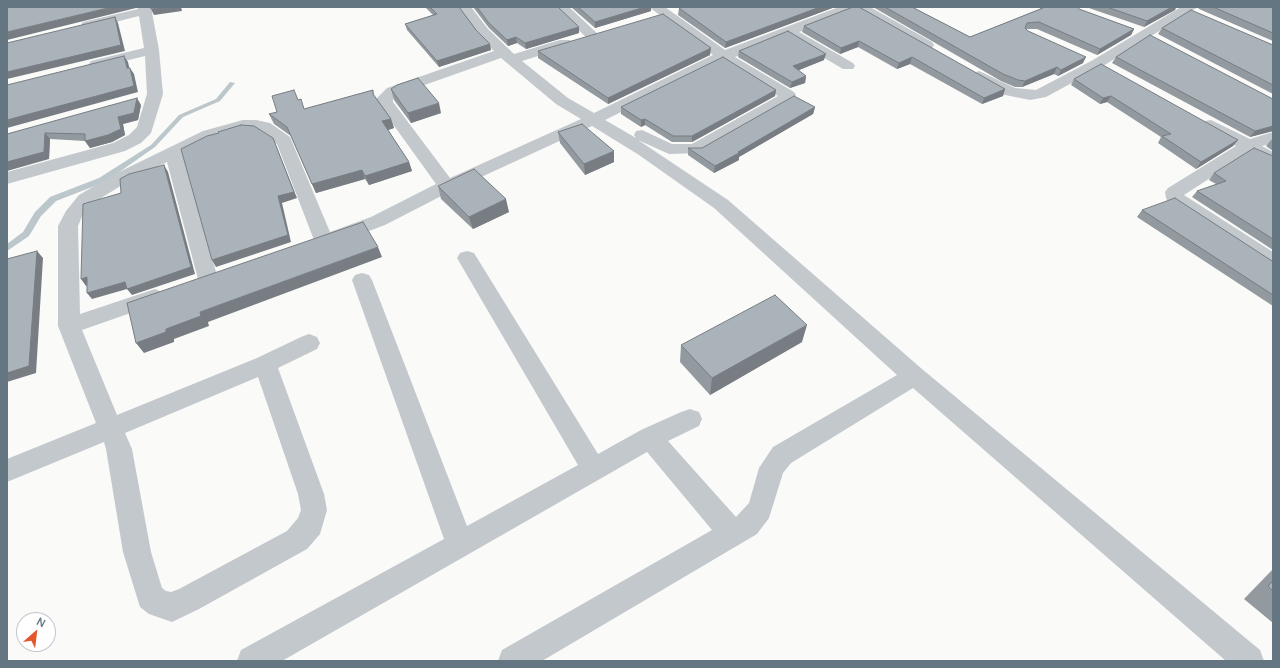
<!DOCTYPE html>
<html>
<head>
<meta charset="utf-8">
<style>
  body { margin:0 }
  #map { position:relative; width:1280px; height:668px; overflow:hidden; background:#fafaf8; font-family:Manrope,sans-serif }
  canvas { display:block }
  .frame { position:absolute; inset:0; border:8px solid #657683; pointer-events:none }
  .north { position:absolute; left:16px; top:612px; width:40px; height:40px; box-sizing:border-box; background:#fff; border:1px solid #c1c8cd; border-radius:50%; rotate:28deg; font-size:11px; font-weight:700; line-height:16px; text-align:center; color:#657683 }
  .north::after { content:''; display:block; margin:auto; width:14px; height:18px; background:#e4572e; clip-path:polygon(50% 0,100% 100%,50% 72%,0 100%) }
</style>
</head>
<body>
<div id="map">
<canvas width="1280" height="668"></canvas>
<div class="frame"></div>
<div class="north">N</div>
</div>
<script>
const c = document.querySelector('canvas').getContext('2d');
c.lineJoin = 'round';
function shape(rows) {
  const path = new Path2D();
  for (const r of rows) {
    path.moveTo(r[0], r[1]);
    for (let i = 2; i < r.length; i += 2) path.lineTo(r[i], r[i + 1]);
  }
  return path;
}
function paint(path, color) {
  c.fillStyle = color;
  c.fill(path, 'evenodd');
}
function stroke(path, color, width, dash) {
  c.strokeStyle = color;
  c.lineWidth = width;
  c.lineCap = dash ? 'butt' : 'round';
  c.setLineDash(dash || []);
  c.stroke(path);
}
paint(shape([
  [230,82,235,83,220,101,183,117,155,147,105,182,56,201,41,216,29,236,7,251,7,244,23,232,35,212,50,197,99,178,151,145,179,115,216,99,230,82]
]), '#bbc7cb');
paint(shape([
  [137,7,151,7,159,50,163,94,151,133,141,143,125,151,7,184,7,172,113,143,129,135,137,127,147,94,145,56,96,68,91,67,89,64,91,61,144,48,139,16,88,29,83,28,81,25,83,22,138,9,137,7],
  [457,7,471,7,488,29,514,54,560,40,570,40,572,43,570,46,522,61,568,98,594,113,713,55,649,7,665,7,725,50,839,7,870,7,932,42,934,45,932,48,922,48,855,10,799,32,853,63,855,66,853,69,843,69,787,36,735,57,794,92,796,95,792,101,701,153,669,154,638,140,728,200,922,369,1260,650,1264,661,1226,661,913,388,791,463,783,473,769,518,757,534,542,661,498,661,502,650,712,530,647,452,282,661,237,661,241,650,444,539,352,280,355,275,362,273,369,275,372,280,467,526,578,465,457,258,460,253,467,251,474,253,598,454,641,430,681,412,690,409,699,412,702,419,699,426,668,441,736,517,749,503,759,468,773,447,897,375,714,208,639,155,592,126,453,190,385,225,345,240,338,242,334,240,331,245,324,247,317,245,314,240,277,144,256,130,244,130,215,139,183,155,218,279,215,284,208,286,201,284,198,279,167,162,127,182,93,203,83,214,78,226,80,314,155,289,162,292,166,297,162,302,82,330,117,415,257,358,301,337,309,334,317,337,320,343,317,349,278,368,324,494,327,510,320,534,307,549,199,609,172,622,149,614,140,607,123,552,106,449,104,442,7,482,7,459,96,423,58,326,58,226,66,211,79,195,115,174,203,131,243,120,256,120,270,123,290,137,330,232,371,217,436,184,377,102,377,98,387,88,494,51,478,35,457,7],
  [501,58,556,104,581,119,450,178,393,102,393,99,399,94,501,58],
  [722,62,778,96,692,144,672,144,642,130,636,131,634,135,636,138,605,120,722,62],
  [258,377,298,494,301,510,298,518,287,531,179,589,171,592,166,591,162,588,151,552,132,449,125,433,258,377],
  [554,7,569,7,599,35,597,38,587,38,554,7],
  [1181,7,1198,7,1103,66,1046,97,1030,100,1005,95,974,79,971,76,974,73,979,71,1015,88,1036,90,1093,60,1181,7],
  [1211,120,1250,139,1273,132,1273,143,1262,146,1273,152,1273,164,1249,153,1184,195,1273,252,1273,268,1266,266,1168,202,1166,198,1165,192,1168,188,1236,146,1205,129,1203,125,1205,121,1211,120]
]), '#c3c8cc');
paint(shape([
  [425,7,459,7,491,50,439,67,407,30,405,24,433,15],
  [473,7,558,7,579,33,526,49,517,43,508,46,489,28],
  [571,7,651,7,651,11,595,28],
  [684,7,835,7,725,48,678,15,679,8],
  [853,7,1005,89,1003,96,982,104,910,64,897,69,858,47,840,54,802,32,804,26],
  [873,7,912,7,970,37,1040,9,1041,7,1079,9,1134,29,1131,35,1097,55,1037,29,1027,29,1028,31,1083,63,1058,76,1054,74,1022,87,1015,87,1001,81],
  [1086,7,1176,7,1175,10,1144,27],
  [1198,7,1273,7,1273,41,1199,9],
  [1162,28,1273,45,1273,94,1158,34],
  [538,51,710,55,608,104,538,58],
  [739,51,824,60,798,70,806,76,805,83,790,88,738,57],
  [1116,57,1273,99,1273,131,1250,137,1112,63],
  [1074,79,1238,140,1233,146,1196,169,1158,143,1161,137,1107,102,1100,104,1071,85],
  [391,89,441,113,411,123,394,100],
  [373,90,374,95,391,119,394,128,388,130,409,162,412,171,369,185,365,179,316,193,291,136,274,124,269,114,277,112,305,109],
  [776,90,775,96,692,142,672,142,645,125,641,127,621,114,621,107],
  [141,105,138,120,123,124,125,135,112,142,90,148,85,141,50,139,49,159,7,134],
  [815,107,813,114,739,157,739,160,714,173,688,155,688,148,702,148],
  [558,132,614,162,585,175,560,143],
  [1273,139,1273,151,1266,146,1271,140],
  [1273,156,1273,250,1192,197,1197,191,1216,184,1209,180,1214,173],
  [438,186,509,212,473,229,441,199],
  [1142,210,1273,261,1273,306,1137,217],
  [802,342,710,395,680,362,681,345],
  [1273,569,1273,623,1244,599]
]), '#929a9f');
paint(shape([
  [112,7,136,7,136,8,7,40,7,32],
  [164,7,181,7,182,11,154,15,151,9],
  [645,7,651,7,651,11,595,28,595,22],
  [820,7,835,7,725,48,726,42],
  [1172,7,1176,7,1175,10,1144,27,1147,21],
  [115,17,118,23,125,51,7,79,7,72],
  [579,27,579,33,526,49,525,43],
  [1134,29,1131,35,1097,55,1100,49],
  [516,37,517,43,508,46,507,40],
  [859,41,858,47,840,54,841,48],
  [490,44,491,50,439,67,437,61],
  [711,48,710,55,608,104,608,98],
  [826,54,824,60,792,73,793,66],
  [124,56,128,62,131,75,127,68],
  [912,57,910,64,897,69,899,63],
  [1086,57,1083,63,1058,76,1061,70],
  [1057,67,1054,74,1022,87,1025,81],
  [130,68,134,74,138,92,7,128,7,120],
  [806,76,805,83,790,88,792,82],
  [1005,89,1003,96,982,104,984,98],
  [776,90,775,96,692,142,692,136],
  [1111,96,1107,102,1100,104,1103,98],
  [137,98,141,105,138,120,123,124,125,135,112,142,90,148,85,141,118,117],
  [439,103,441,113,411,123,408,113],
  [815,107,813,114,739,157,739,160,714,173,715,166,738,152],
  [391,119,394,128,385,131,382,121],
  [645,119,645,125,641,127,641,120],
  [1273,126,1273,131,1250,137,1255,131],
  [45,133,50,139,49,159,7,171,7,162],
  [273,138,297,198,282,203,291,242,216,267,212,260,278,196],
  [1238,140,1233,146,1196,169,1201,162],
  [614,151,614,162,585,175,584,164],
  [409,162,412,171,369,185,365,176],
  [164,165,168,172,195,274,132,295,127,289,92,299,87,293],
  [362,170,365,179,316,193,312,184],
  [506,199,509,212,473,229,469,217],
  [378,247,382,257,208,322,209,326,174,339,174,342,144,353,136,343,200,312],
  [37,251,43,258,36,373,7,382,7,373],
  [87,277,92,284,86,286,81,279],
  [807,325,802,342,710,395,712,378]
]), '#777d82');
const building = shape([
  [7,7,112,7,7,32,7,7],
  [150,7,164,7,151,9,150,7],
  [430,7,459,7,476,30,490,44,437,61,405,24,437,14,430,7],
  [477,7,558,7,579,27,525,43,516,37,507,40,488,22,477,7],
  [578,7,645,7,595,22,578,7],
  [684,7,820,7,726,42,679,8,684,7],
  [853,7,859,7,1005,89,984,98,912,57,899,63,859,41,841,48,804,26,853,7],
  [885,7,912,7,970,37,1043,8,1041,7,1078,7,1079,9,1134,29,1100,49,1039,22,1027,23,1025,28,1028,31,1086,57,1061,70,1057,67,1025,81,1018,80,1003,74,885,7],
  [1107,7,1172,7,1147,21,1107,7],
  [1213,7,1273,7,1273,33,1213,7],
  [1191,10,1273,45,1273,85,1162,28,1191,10],
  [663,14,711,48,608,98,538,51,663,14],
  [115,17,121,45,7,72,7,43,115,17],
  [788,31,826,54,793,66,806,76,792,82,739,51,788,31],
  [1150,35,1273,99,1273,126,1255,131,1116,57,1150,35],
  [124,56,127,68,130,68,134,86,7,120,7,85,124,56],
  [723,57,776,90,692,136,673,136,645,119,641,120,621,107,723,57],
  [1101,64,1238,140,1201,162,1162,136,1171,134,1111,96,1103,98,1074,79,1101,64],
  [418,78,439,103,408,113,391,89,397,85,418,78],
  [294,90,298,100,301,99,304,109,373,90,373,94,391,119,382,121,409,162,365,176,362,170,312,184,287,127,269,114,277,112,272,96,294,90],
  [794,96,815,107,738,152,739,153,715,166,688,148,702,148,794,96],
  [137,98,134,113,118,117,121,129,108,135,85,141,85,134,45,133,44,152,7,162,7,134,137,98],
  [582,124,614,151,584,164,558,132,582,124],
  [241,125,254,126,273,138,294,192,278,196,288,235,212,260,181,149,207,136,219,133,218,132,241,125],
  [1254,148,1273,156,1273,239,1197,191,1226,181,1214,173,1254,148],
  [164,165,191,267,127,289,125,282,87,293,87,277,81,279,83,204,121,193,120,179,129,174,164,165],
  [474,169,506,199,469,217,438,186,474,169],
  [1175,198,1272,261,1273,261,1273,295,1142,210,1175,198],
  [363,222,378,247,200,312,201,316,166,329,166,332,136,343,127,303,363,222],
  [37,251,29,366,7,373,7,259,37,251],
  [775,295,807,325,712,378,681,345,775,295],
  [1273,581,1273,591,1268,586,1273,581]
]);
paint(building, '#aab3b9');
stroke(building, '#777d82', 1);
</script>
</body>
</html>
